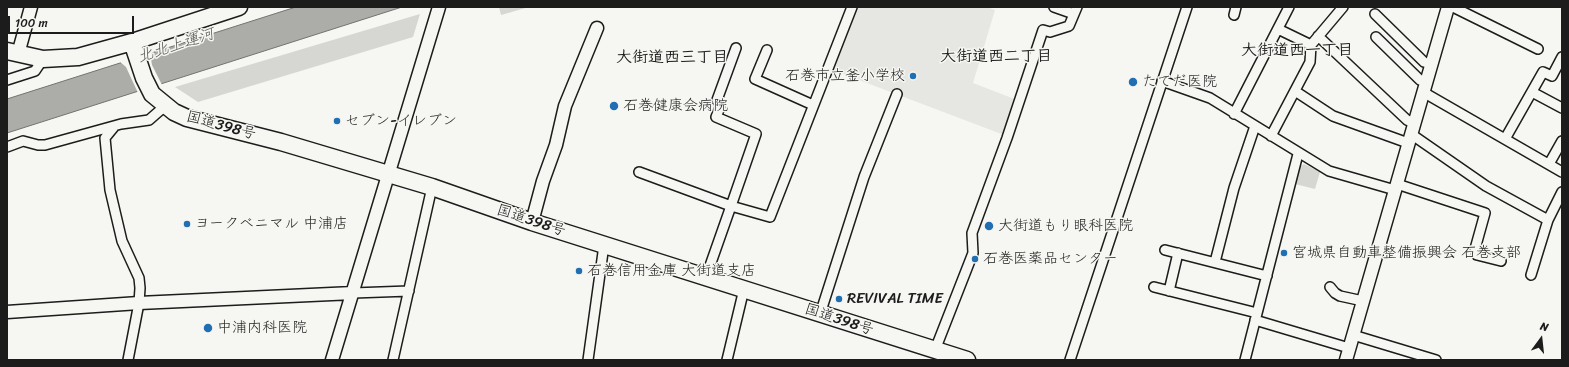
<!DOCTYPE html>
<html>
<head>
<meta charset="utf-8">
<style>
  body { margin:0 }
  #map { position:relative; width:1569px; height:367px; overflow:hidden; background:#f6f6f2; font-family:Sriracha,sans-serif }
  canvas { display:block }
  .frame { position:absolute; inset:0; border:8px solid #1c1c1c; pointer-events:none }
  .north { position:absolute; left:1521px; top:319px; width:40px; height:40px; -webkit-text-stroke:3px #f6f6f2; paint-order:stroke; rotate:15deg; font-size:11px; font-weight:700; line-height:16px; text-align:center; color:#1c1c1c }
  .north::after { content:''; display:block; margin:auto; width:14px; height:18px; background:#1c1c1c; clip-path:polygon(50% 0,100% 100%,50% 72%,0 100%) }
  .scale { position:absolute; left:8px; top:16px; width:126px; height:18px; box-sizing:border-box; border:2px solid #1c1c1c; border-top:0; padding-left:5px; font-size:12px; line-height:14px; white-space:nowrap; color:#1c1c1c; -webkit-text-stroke:3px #f6f6f2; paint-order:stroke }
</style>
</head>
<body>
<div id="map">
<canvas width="1569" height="367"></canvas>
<div class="frame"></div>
<div class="north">N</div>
<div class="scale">100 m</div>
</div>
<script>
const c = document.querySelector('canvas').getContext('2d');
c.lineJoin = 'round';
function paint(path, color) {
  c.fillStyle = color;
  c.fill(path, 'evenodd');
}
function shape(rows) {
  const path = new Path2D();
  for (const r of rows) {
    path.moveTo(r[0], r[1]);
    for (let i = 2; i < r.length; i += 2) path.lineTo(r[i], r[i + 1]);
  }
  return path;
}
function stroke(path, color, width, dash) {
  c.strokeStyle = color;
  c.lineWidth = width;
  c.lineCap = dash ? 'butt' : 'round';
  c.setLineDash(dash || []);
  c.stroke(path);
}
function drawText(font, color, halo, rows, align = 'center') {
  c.font = font + ' Sriracha,"Klee One",sans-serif';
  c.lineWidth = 3;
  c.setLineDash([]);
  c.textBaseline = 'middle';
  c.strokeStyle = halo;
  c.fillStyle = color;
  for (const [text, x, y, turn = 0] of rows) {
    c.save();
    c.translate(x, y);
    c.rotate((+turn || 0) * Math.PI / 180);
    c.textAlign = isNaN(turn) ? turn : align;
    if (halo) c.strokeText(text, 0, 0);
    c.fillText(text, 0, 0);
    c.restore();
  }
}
paint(shape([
  [855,7,987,7,995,10,973,83,1017,100,1004,135,830,69]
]), '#e6e6e2');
paint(shape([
  [499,7,529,7,501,15],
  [420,14,413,37,198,102,175,87],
  [1304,164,1320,172,1315,189,1295,184,1299,167]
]), '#d6d6d2');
const water = shape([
  [296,7,402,7,7,133,7,99,296,7]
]);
paint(water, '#acaca9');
stroke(water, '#727271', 1);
paint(shape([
  [152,51,151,59,152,65,162,85,138,93,126,67,119,61]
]), '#f6f6f2');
const street = shape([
  [1054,7,1074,14],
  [1453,7,1538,49],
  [1375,14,1424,62,1431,64],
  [1234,15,1236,7],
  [1278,29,1311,45],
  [1318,36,1407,120,1414,123],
  [1376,37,1420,80,1426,82],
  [767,50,755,79,813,105],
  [7,80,35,71,43,59],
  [1162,81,1210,98,1329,171,1395,190],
  [1295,91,1333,116,1408,143],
  [1423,92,1562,172],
  [1532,92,1562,108],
  [1234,114,1289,7],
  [114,127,105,138,110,190,122,241,139,278,140,288,139,303,128,360],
  [1411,134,1486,186,1548,220],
  [1271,136,1310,62,1311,45,1343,7],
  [1505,139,1543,72,1552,76,1562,57],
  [7,147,23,141,38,145,45,145,121,124,149,120,165,106],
  [1549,164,1562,141],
  [639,172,731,206,756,134,716,117,721,105,717,100,736,48],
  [1397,184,1485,213,1475,249,1477,255,1501,261],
  [1165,250,1267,276],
  [1215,262,1234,188,1255,126],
  [1531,275,1548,220,1562,192],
  [706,277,731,206,770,217,852,7],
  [1154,287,1257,313],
  [1330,287,1335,293,1340,296,1363,301],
  [1169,291,1178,253],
  [353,293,409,291],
  [822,315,822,308,864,177,897,94],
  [1255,320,1349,348],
  [1353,335,1436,360],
  [935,350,973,253,972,233,1007,138,1043,30,1050,32,1069,26,1077,7],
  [393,360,432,187],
  [588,360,604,245],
  [727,360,744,289],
  [1070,360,1187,7],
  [1245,360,1298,154]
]);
const secondary = shape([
  [18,54,31,7],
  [532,222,543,181,556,145,565,106,597,28],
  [7,312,139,303,353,293],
  [332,360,439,7],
  [1346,360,1448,7]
]);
const highway = shape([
  [132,42,144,78,152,94,174,112,187,118,281,142,432,187,532,222,967,360],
  [7,51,43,59,78,57,132,42,239,7]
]);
stroke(street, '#1c1c1c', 12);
stroke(secondary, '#1c1c1c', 15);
stroke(highway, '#1c1c1c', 19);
stroke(street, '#f6f6f2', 9);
stroke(secondary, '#f6f6f2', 12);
stroke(highway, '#f6f6f2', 16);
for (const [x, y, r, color] of [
  [913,76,4,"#1f6fb2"],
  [1133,82,5,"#1f6fb2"],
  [614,106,5,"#1f6fb2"],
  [337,121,4,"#1f6fb2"],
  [187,224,4,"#1f6fb2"],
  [989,226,5,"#1f6fb2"],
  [1284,253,4,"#1f6fb2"],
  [975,259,4,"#1f6fb2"],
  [579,271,4,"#1f6fb2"],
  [839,299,4,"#1f6fb2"],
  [208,328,5,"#1f6fb2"]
]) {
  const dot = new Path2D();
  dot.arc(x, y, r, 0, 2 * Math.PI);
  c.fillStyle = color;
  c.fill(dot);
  stroke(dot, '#f6f6f2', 1.5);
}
drawText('15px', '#1c1c1c', '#f6f6f2', [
  ["石巻市立釜小学校",905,76,"right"],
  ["たてだ医院",1142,82],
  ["石巻健康会病院",623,106],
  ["セブン-イレブン",345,121],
  ["ヨークベニマル 中浦店",195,224],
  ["大街道もり眼科医院",998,226],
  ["宮城県自動車整備振興会 石巻支部",1292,253],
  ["石巻医薬品センター",983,259],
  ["石巻信用金庫 大街道支店",587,271],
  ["REVIVAL TIME",847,299],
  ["中浦内科医院",217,328]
], 'left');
drawText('15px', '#1c1c1c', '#f6f6f2', [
  ["国道398号",221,126,15],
  ["国道398号",531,221,18],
  ["国道398号",839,320,18]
]);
drawText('italic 16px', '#565654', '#f6f6f2', [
  ["北北上運河",176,46,-18]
]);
drawText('bold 16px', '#1c1c1c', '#f6f6f2', [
  ["大街道西一丁目",1297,51],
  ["大街道西二丁目",996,57],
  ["大街道西三丁目",672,58]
]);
</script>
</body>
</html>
